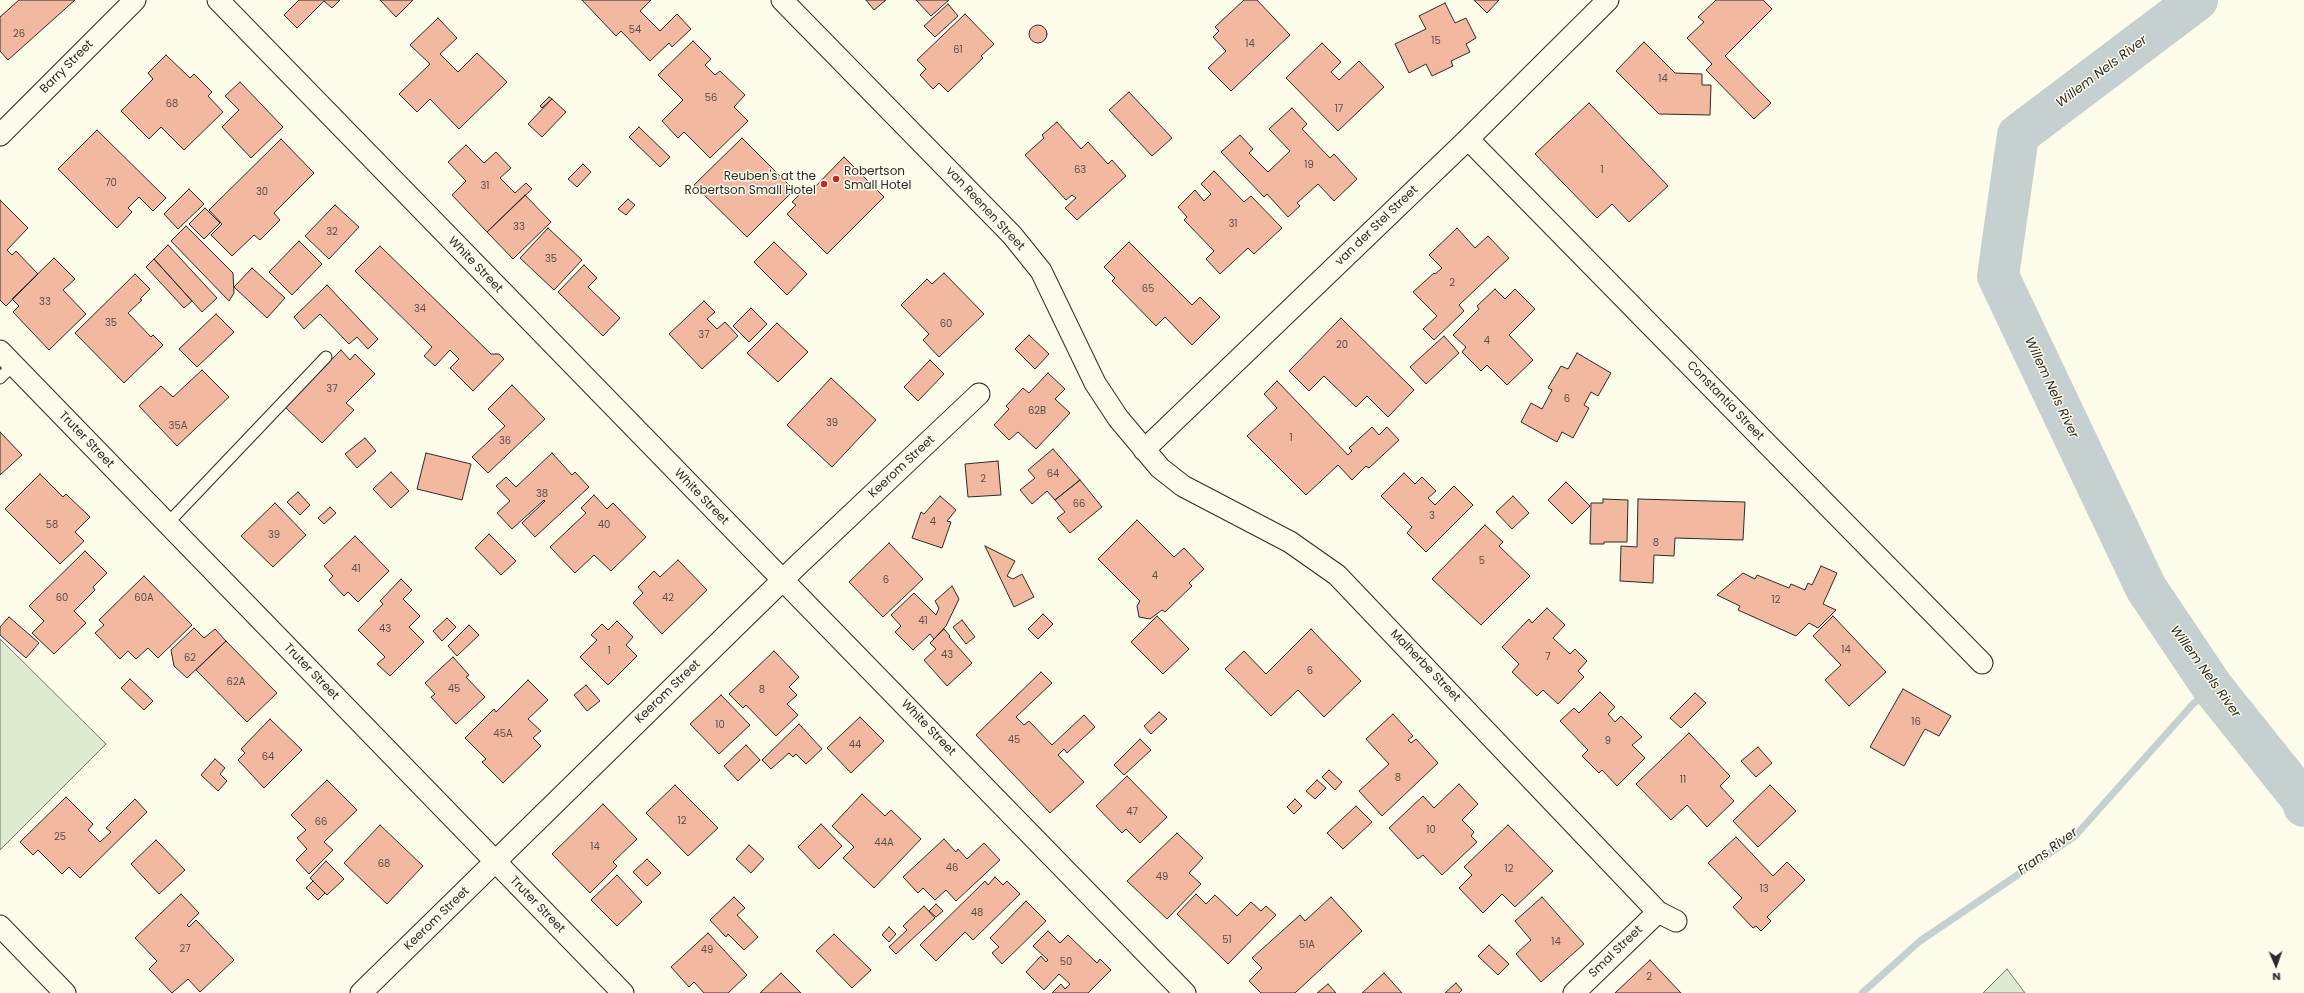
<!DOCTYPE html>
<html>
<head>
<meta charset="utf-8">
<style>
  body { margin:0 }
  #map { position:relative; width:2304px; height:993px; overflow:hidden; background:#fdfbea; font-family:Poppins,sans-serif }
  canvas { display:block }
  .north { position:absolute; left:2256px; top:945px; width:40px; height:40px; -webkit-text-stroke:3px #fdfbea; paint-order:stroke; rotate:178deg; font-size:11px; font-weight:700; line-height:16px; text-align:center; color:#2b2b2b }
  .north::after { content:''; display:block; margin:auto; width:14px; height:18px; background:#2b2b2b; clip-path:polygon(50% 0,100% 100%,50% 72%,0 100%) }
</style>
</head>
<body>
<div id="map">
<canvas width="2304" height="993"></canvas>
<div class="north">N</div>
</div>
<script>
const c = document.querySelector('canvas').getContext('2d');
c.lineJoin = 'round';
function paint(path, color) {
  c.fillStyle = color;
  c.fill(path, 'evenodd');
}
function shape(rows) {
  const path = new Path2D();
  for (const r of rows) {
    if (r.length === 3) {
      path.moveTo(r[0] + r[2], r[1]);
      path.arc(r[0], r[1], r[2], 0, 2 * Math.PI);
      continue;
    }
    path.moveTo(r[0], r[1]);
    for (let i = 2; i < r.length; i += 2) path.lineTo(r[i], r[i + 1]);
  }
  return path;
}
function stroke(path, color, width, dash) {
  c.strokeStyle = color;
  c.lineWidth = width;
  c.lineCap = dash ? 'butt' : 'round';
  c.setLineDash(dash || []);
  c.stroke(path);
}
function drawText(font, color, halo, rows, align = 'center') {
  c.font = font + ' Poppins,sans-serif';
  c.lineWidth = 3;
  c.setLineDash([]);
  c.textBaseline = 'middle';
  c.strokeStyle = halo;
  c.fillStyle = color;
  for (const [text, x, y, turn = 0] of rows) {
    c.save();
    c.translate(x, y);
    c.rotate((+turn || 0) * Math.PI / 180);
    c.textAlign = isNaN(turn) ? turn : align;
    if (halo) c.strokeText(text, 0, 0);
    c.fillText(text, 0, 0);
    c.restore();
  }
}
const green = shape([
  [0,639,106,744,0,850,0,639],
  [2007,969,2025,993,1983,993,2007,969]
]);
paint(green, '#deebd1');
stroke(green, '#74746e', 1);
stroke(shape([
  [1862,993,1920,941,2075,836,2193,704,2213,688]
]), '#c7d0d0', 7);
stroke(shape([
  [2197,0,2018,135,1998,276,2146,588,2213,688,2302,799,2304,806]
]), '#c7d0d0', 42);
const building = shape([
  [19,0,75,0,8,60,0,51,0,17,19,0],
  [299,0,340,0,332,8,324,1,297,28,284,15,299,0],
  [380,0,413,0,396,17,380,0],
  [582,0,651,0,640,11,660,31,677,14,691,29,672,47,669,43,650,61,621,31,616,36,582,0],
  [866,0,886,0,874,10,866,0],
  [916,0,949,0,931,16,916,0],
  [1244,0,1257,0,1290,35,1231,91,1208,68,1226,51,1213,37,1219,31,1215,27,1244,0],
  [1474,0,1499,0,1487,13,1474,0],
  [1716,0,1763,0,1772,9,1725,56,1771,103,1754,119,1706,70,1712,64,1687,38,1704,22,1698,17,1716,0],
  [1445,3,1455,23,1466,18,1476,38,1466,44,1470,52,1451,61,1453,66,1432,76,1426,64,1409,73,1395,44,1426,29,1419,16,1445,3],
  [948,4,958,16,935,37,924,26,948,4],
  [965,14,994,44,981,56,983,58,948,92,939,83,933,89,920,75,926,69,917,60,965,14],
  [438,18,457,38,440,54,458,72,477,53,507,82,459,129,430,99,417,112,399,94,430,64,410,45,438,18],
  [1038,34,9],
  [693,41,711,59,705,65,715,75,720,71,745,95,734,107,748,121,710,158,684,132,678,138,662,121,683,100,658,75,693,41],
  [1644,42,1675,73,1702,74,1702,85,1711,85,1710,115,1659,114,1616,71,1644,42],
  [1322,43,1341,62,1331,72,1339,80,1359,61,1384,87,1338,131,1286,78,1322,43],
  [166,55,190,78,194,74,212,92,208,96,223,112,184,150,161,127,149,139,121,111,153,79,148,73,166,55],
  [240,82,283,127,251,158,222,127,239,110,225,96,240,82],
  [1129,92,1172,138,1152,156,1109,110,1129,92],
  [549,97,552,99,542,108,540,106,549,97],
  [552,99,566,112,542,137,528,124,552,99],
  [1589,103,1668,186,1629,222,1612,204,1597,218,1535,154,1589,103],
  [1292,108,1307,124,1302,129,1330,158,1334,154,1357,179,1334,201,1318,184,1297,203,1300,206,1288,217,1267,194,1264,197,1221,152,1240,135,1253,149,1249,153,1268,172,1290,151,1269,129,1292,108],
  [1057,122,1081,149,1088,142,1108,164,1112,160,1126,176,1077,220,1065,208,1076,198,1072,195,1066,200,1025,155,1044,138,1042,135,1057,122],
  [639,127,670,157,660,167,629,137,639,127],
  [97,130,166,198,153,211,139,197,128,208,132,212,117,228,58,169,97,130],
  [742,138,794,190,747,237,694,185,742,138],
  [281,139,314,173,274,213,280,220,260,240,254,235,232,256,211,235,222,224,209,210,281,139],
  [466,145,484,163,496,152,511,168,500,178,515,193,526,183,532,189,487,232,452,195,466,181,448,162,466,145],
  [844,157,884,197,827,254,787,214,796,205,792,202,806,188,810,192,844,157],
  [583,164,591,172,577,187,568,179,583,164],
  [1214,171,1244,202,1251,196,1282,228,1254,254,1248,248,1220,274,1206,259,1214,251,1184,220,1187,217,1178,207,1195,190,1204,201,1211,194,1201,184,1214,171],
  [189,189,204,204,178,229,164,214,189,189],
  [525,195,551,222,513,259,487,232,525,195],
  [628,199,635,205,626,215,618,209,628,199],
  [0,200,28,228,7,250,12,255,16,251,38,274,6,306,0,300,0,200],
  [335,205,359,227,329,259,305,236,335,205],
  [205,208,220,223,204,239,189,224,205,208],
  [186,226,233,273,234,293,229,301,171,241,186,226],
  [548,228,582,260,554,290,520,258,548,228],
  [1457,228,1475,248,1488,236,1509,258,1459,305,1464,311,1434,340,1423,329,1437,316,1413,292,1434,273,1435,274,1442,268,1429,255,1457,228],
  [299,241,322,264,292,295,269,272,299,241],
  [774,242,807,274,787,295,754,262,774,242],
  [1129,242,1192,305,1200,297,1220,317,1192,345,1165,317,1156,326,1112,281,1115,278,1104,267,1129,242],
  [168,245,217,298,202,312,154,259,168,245],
  [380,246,491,354,499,354,504,359,473,391,450,368,459,359,450,350,435,366,424,356,432,347,355,271,380,246],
  [54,258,75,279,63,290,86,314,49,350,13,312,19,306,12,299,54,258],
  [154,259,192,301,184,308,146,267,154,259],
  [584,265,597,278,588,287,620,318,603,336,558,292,584,265],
  [252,268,285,298,267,318,234,287,252,268],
  [944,273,984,314,939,357,923,340,929,334,901,305,927,279,932,284,944,273],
  [135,274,150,289,140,299,142,300,128,313,151,337,153,335,163,345,124,383,75,333,135,274],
  [327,285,378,339,368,349,357,337,349,344,320,314,304,329,294,317,327,285],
  [1495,289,1505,299,1515,289,1535,309,1509,335,1533,360,1507,385,1487,365,1481,371,1462,352,1466,347,1453,335,1479,309,1477,306,1495,289],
  [704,301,715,312,707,319,717,329,725,322,738,336,702,369,669,334,704,301],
  [751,308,767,324,749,342,733,326,751,308],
  [216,314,234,332,197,367,179,349,216,314],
  [1341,318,1414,390,1388,417,1367,396,1356,407,1324,376,1309,391,1289,371,1341,318],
  [777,323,808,352,778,382,747,353,777,323],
  [1029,335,1049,354,1035,369,1015,349,1029,335],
  [1444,336,1459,353,1426,384,1410,367,1444,336],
  [341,350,350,360,355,354,375,374,346,403,354,410,322,443,285,407,341,350],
  [1577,353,1611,373,1598,396,1591,392,1584,405,1589,408,1573,438,1562,432,1557,442,1521,422,1531,403,1542,409,1552,390,1548,388,1561,366,1568,369,1577,353],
  [930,360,944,374,918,401,904,387,930,360],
  [202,370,229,397,177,446,139,406,161,386,173,397,202,370],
  [1048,373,1065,389,1055,399,1070,413,1036,449,1018,432,1009,440,994,425,1009,409,1006,406,1023,388,1029,393,1048,373],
  [831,378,876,420,832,467,787,425,831,378],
  [1277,381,1348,455,1352,451,1349,448,1372,427,1379,435,1387,427,1399,440,1369,468,1366,466,1352,480,1338,465,1306,495,1247,436,1277,408,1264,394,1277,381],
  [512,385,545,419,488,473,472,457,505,426,488,409,512,385],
  [0,432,22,455,0,475,0,432],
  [365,438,376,451,357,468,345,454,365,438],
  [1053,449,1080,480,1055,500,1047,491,1032,504,1020,490,1035,478,1028,470,1053,449],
  [426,453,471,464,462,500,417,489,426,453],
  [552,453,572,475,575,472,589,487,535,537,522,523,545,501,544,500,512,529,497,513,510,501,496,486,506,477,516,487,552,453],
  [998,461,1001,495,968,497,965,464,998,461],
  [391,472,409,491,391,508,373,489,391,472],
  [1404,473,1415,484,1422,477,1436,491,1428,498,1435,505,1454,486,1473,505,1426,552,1407,533,1412,527,1381,496,1404,473],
  [40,474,63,497,66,494,90,517,75,532,84,541,60,564,5,509,40,474],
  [1080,480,1102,507,1070,533,1057,518,1065,512,1055,500,1080,480],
  [1566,482,1590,506,1572,524,1548,500,1566,482],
  [298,492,310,505,300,515,287,502,298,492],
  [594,495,607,509,613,503,646,537,611,571,594,555,575,573,550,547,586,513,581,508,594,495],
  [940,496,956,510,947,521,951,522,942,548,912,538,921,512,924,514,940,496],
  [1513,496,1529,513,1512,529,1496,512,1513,496],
  [1603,499,1628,500,1627,542,1604,542,1604,544,1590,544,1591,503,1603,503,1603,499],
  [1638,499,1745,502,1743,540,1675,538,1674,556,1654,555,1653,583,1620,581,1621,546,1637,547,1638,499],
  [275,503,306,535,273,567,241,536,275,503],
  [330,507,336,513,324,524,318,518,330,507],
  [1137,520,1174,557,1184,548,1204,569,1189,583,1192,586,1165,612,1162,610,1150,619,1139,617,1137,606,1140,601,1098,559,1137,520],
  [1485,525,1503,542,1499,546,1530,576,1481,625,1432,579,1485,525],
  [489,534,516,561,501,575,475,548,489,534],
  [355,536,389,571,358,602,348,592,344,596,329,580,333,576,324,566,355,536],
  [889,543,923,579,883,617,849,582,889,543],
  [985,546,1015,561,1007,576,1013,579,1022,574,1034,597,1014,607,985,546],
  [85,551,107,573,93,587,95,590,74,611,86,623,54,654,32,633,44,621,29,606,85,551],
  [678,560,707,590,662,634,633,603,643,593,638,587,654,571,660,577,678,560],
  [1821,566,1837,573,1823,604,1836,610,1818,628,1809,623,1796,636,1738,610,1740,606,1717,595,1743,573,1755,579,1757,575,1789,588,1791,584,1805,590,1808,583,1812,585,1821,566],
  [144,576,192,625,158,658,148,648,136,659,128,651,120,659,95,633,104,625,99,620,144,576],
  [401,579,412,590,403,599,420,616,409,627,424,642,390,676,377,664,385,657,358,630,383,604,380,601,401,579],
  [952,586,959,599,946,626,934,639,930,634,913,650,895,632,901,626,891,615,914,593,936,615,939,608,935,601,952,586],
  [1547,608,1565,625,1553,638,1570,654,1575,649,1587,661,1578,671,1584,677,1558,704,1543,690,1537,696,1512,672,1519,664,1502,647,1529,619,1532,623,1547,608],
  [1043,614,1053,624,1038,639,1028,629,1043,614],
  [1157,616,1189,649,1163,674,1131,642,1157,616],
  [1833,616,1886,672,1849,706,1825,680,1841,665,1813,636,1833,616],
  [9,617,39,643,26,658,0,635,0,627,9,617],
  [447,618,456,627,442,641,433,631,447,618],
  [962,620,975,637,966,644,953,627,962,620],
  [617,621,633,637,626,645,637,656,608,685,580,657,597,640,591,635,602,624,608,630,617,621],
  [469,625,479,635,457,656,448,646,469,625],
  [194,628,204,638,215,629,226,641,187,678,174,666,171,650,194,628],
  [944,629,950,636,949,637,972,663,947,686,924,660,936,649,930,643,944,629],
  [1311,629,1361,681,1324,717,1298,690,1271,716,1225,669,1244,651,1266,674,1311,629],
  [226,641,277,693,247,722,196,670,226,641],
  [774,651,799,677,789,687,797,695,787,704,798,715,776,736,746,705,743,708,729,694,774,651],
  [453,657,469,675,466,677,485,697,456,724,431,697,435,694,425,683,453,657],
  [1041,672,1052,683,1016,717,1024,725,1029,721,1052,745,1084,715,1095,727,1067,753,1064,749,1058,755,1084,782,1050,813,976,735,1041,672],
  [130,679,153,701,144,710,121,688,130,679],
  [528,680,548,700,528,719,541,731,533,738,541,746,503,783,482,762,486,759,465,738,494,709,496,712,528,680],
  [586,685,600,701,587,711,574,695,586,685],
  [1903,689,1951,716,1939,736,1925,729,1904,766,1870,747,1903,689],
  [1600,692,1615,707,1608,714,1615,722,1621,716,1642,737,1632,745,1645,758,1617,786,1602,770,1599,773,1582,756,1588,750,1560,721,1574,708,1579,713,1600,692],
  [1695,693,1706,703,1681,728,1670,718,1695,693],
  [721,695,750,725,719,754,690,724,721,695],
  [1159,712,1167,719,1151,734,1144,726,1159,712],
  [1393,714,1413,736,1408,740,1411,743,1416,739,1438,763,1382,816,1359,791,1389,764,1366,739,1393,714],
  [860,717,884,741,851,773,827,748,860,717],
  [270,719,302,750,264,788,238,760,245,753,241,749,270,719],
  [799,724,822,749,806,764,796,754,793,757,789,753,771,769,762,760,799,724],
  [1689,733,1730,776,1720,786,1734,801,1707,827,1687,805,1671,820,1636,784,1689,733],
  [1140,739,1151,750,1124,775,1114,765,1140,739],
  [746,745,760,760,738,781,724,766,746,745],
  [1758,747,1772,763,1756,777,1741,761,1758,747],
  [215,759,225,768,220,774,227,781,218,791,201,775,215,759],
  [1329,770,1342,782,1335,790,1322,777,1329,770],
  [1127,776,1167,817,1140,843,1126,829,1122,833,1096,806,1127,776],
  [327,780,357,810,324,842,333,850,309,874,296,860,307,849,297,838,306,830,291,815,327,780],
  [1317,780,1326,788,1315,799,1306,791,1317,780],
  [1459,784,1478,804,1462,820,1474,832,1471,836,1477,842,1442,875,1423,855,1418,859,1389,828,1423,796,1434,808,1459,784],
  [675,785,718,828,688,856,646,813,675,785],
  [1770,785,1796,811,1758,847,1733,821,1770,785],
  [862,794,885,816,891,810,921,839,874,888,843,858,854,847,832,826,862,794],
  [66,797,93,824,88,830,100,842,111,832,106,828,135,799,147,812,80,878,69,867,62,874,38,850,33,855,20,842,66,797],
  [1295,799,1302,806,1294,814,1287,807,1295,799],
  [603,804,637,839,613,862,617,866,590,893,552,854,603,804],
  [1356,806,1372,822,1343,849,1327,833,1356,806],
  [821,824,842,846,819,869,798,847,821,824],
  [380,825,423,866,387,904,344,863,380,825],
  [1508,825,1553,871,1515,907,1502,894,1483,913,1459,888,1472,875,1464,867,1508,825],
  [1177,833,1203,858,1189,873,1201,884,1167,919,1127,881,1177,833],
  [1736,837,1773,876,1787,862,1805,880,1767,917,1771,921,1761,931,1756,926,1753,928,1733,907,1742,898,1708,863,1736,837],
  [944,839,956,852,958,849,967,859,984,843,1000,860,956,901,946,890,935,900,923,888,918,893,903,877,944,839],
  [156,840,185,870,159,894,131,864,156,840],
  [749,845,764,859,751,873,736,859,749,845],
  [647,859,661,873,647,886,633,872,647,859],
  [326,861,344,879,327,895,310,878,326,861],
  [617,875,642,902,617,926,591,900,617,875],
  [995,877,1003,885,1007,881,1020,894,973,940,965,932,936,961,920,945,985,881,988,885,995,877],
  [313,881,325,893,318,900,306,888,313,881],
  [181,894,199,913,187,925,189,927,196,920,234,960,200,992,188,979,172,993,149,969,157,961,135,938,181,894],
  [1196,894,1206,904,1215,895,1237,916,1251,902,1261,911,1266,906,1276,915,1228,964,1177,914,1196,894],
  [734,897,745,908,737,915,758,937,744,950,728,934,726,937,710,920,734,897],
  [1331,897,1362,931,1295,993,1261,993,1249,981,1262,968,1252,958,1300,915,1305,921,1331,897],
  [1542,897,1584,944,1541,982,1516,954,1531,940,1515,921,1542,897],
  [1026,901,1046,921,1002,964,992,953,999,947,990,938,1026,901],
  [936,904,943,911,936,917,929,911,936,904],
  [924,906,935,918,896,954,889,947,907,930,903,926,924,906],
  [889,927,896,934,889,942,882,935,889,927],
  [1048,931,1060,943,1068,935,1097,963,1100,959,1111,970,1088,993,1052,993,1061,984,1065,989,1070,984,1059,974,1044,990,1026,972,1041,956,1046,962,1048,960,1033,946,1048,931],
  [708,933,747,975,728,993,704,993,694,982,689,987,671,967,708,933],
  [834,934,871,970,852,988,816,951,834,934],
  [1489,945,1509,964,1498,975,1478,956,1489,945],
  [1650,960,1681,993,1615,993,1650,960],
  [781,973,801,993,760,993,781,973],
  [1384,973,1402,993,1362,993,1384,973],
  [1456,983,1462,990,1459,993,1445,993,1456,983],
  [1328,984,1336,993,1317,993,1328,984]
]);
paint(building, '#f2b8a0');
stroke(building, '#2b2b2b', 1);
const lane = shape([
  [0,378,13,365],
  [167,524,326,357]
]);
const street = shape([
  [218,0,1185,993],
  [782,0,1012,235,1041,271,1095,383,1118,418,1160,468,1183,486,1290,542,1337,575,1658,912,1676,921],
  [0,135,135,0],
  [1468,139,1982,663],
  [0,351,623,993],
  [1144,450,1468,139,1608,0],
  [0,926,65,993],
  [361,993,798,565,979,394],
  [1574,993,1658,912]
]);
stroke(lane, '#2b2b2b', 13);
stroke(street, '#2b2b2b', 23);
stroke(lane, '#fdfbea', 11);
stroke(street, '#fdfbea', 21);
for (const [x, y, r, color] of [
  [836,179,4,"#c62828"],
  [824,184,4,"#c62828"]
]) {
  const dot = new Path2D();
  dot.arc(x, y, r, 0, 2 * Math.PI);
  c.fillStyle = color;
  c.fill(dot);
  stroke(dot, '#fdfbea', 1.5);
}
drawText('10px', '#5d4e48', null, [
  ["54",635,30],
  ["26",19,34],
  ["15",1436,41],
  ["14",1250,44],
  ["61",958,50],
  ["14",1663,79],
  ["56",711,98],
  ["68",172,104],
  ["17",1339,109],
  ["19",1309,165],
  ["63",1080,170],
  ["1",1602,170],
  ["70",111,183],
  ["31",485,186],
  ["30",262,192],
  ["31",1233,224],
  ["33",519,227],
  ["32",332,232],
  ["35",551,259],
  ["2",1452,283],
  ["65",1148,289],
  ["33",45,302],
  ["34",420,309],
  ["35",111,323],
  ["60",946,324],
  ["37",704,335],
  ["4",1487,341],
  ["20",1342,345],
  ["37",332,389],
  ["6",1567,399],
  ["62B",1037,411],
  ["39",832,423],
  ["35A",178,426],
  ["1",1291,438],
  ["36",505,441],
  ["64",1053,474],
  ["2",983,479],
  ["38",542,494],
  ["66",1079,504],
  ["3",1432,516],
  ["4",933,522],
  ["58",52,525],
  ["40",604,525],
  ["39",274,535],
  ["8",1656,543],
  ["5",1482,561],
  ["41",356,569],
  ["4",1155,576],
  ["6",886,580],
  ["60",62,598],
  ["60A",144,598],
  ["42",668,598],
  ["12",1776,600],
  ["41",923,621],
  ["43",385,629],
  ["14",1846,650],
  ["1",609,651],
  ["43",947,655],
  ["7",1548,657],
  ["62",190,658],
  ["6",1310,671],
  ["62A",236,682],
  ["45",454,689],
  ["8",762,690],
  ["16",1916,722],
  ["10",720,725],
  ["45A",503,734],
  ["45",1014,740],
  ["9",1608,741],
  ["44",855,745],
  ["64",268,757],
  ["8",1398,778],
  ["11",1683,780],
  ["47",1132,812],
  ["12",682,821],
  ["66",321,822],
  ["10",1431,830],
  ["25",60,837],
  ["44A",884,843],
  ["14",595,847],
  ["68",384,864],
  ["46",952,868],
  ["12",1509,869],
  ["49",1162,877],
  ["13",1764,889],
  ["48",977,913],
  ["51",1227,940],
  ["14",1556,942],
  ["51A",1307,945],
  ["27",185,949],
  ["49",707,950],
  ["50",1066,962],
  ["2",1649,977]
]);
drawText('12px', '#2b2b2b', '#fdfbea', [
  ["Barry Street",67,67,-45],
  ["van Reenen Street",985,209,47],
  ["van der Stel Street",1377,226,-44],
  ["White Street",475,265,46],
  ["Constantia Street",1725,401,46],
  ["Truter Street",86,440,46],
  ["Keerom Street",902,467,-43],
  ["White Street",701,497,46],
  ["Malherbe Street",1425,666,46],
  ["Truter Street",311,672,46],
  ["Keerom Street",668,692,-44],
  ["White Street",928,728,46],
  ["Truter Street",537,905,46],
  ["Keerom Street",437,919,-44],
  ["Smal Street",1616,952,-44]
]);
drawText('12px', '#2b2b2b', '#fdfbea', [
  ["Robertson",844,172],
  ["Small Hotel",844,186],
  ["Reuben's at the",816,177,"right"],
  ["Robertson Small Hotel",816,191,"right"]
], 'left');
drawText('italic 13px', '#2b2b2b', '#fdfbea', [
  ["Willem Nels River",2102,72,-37],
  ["Willem Nels River",2051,388,65],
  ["Willem Nels River",2205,672,54],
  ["Frans River",2048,852,-36]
]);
</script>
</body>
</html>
